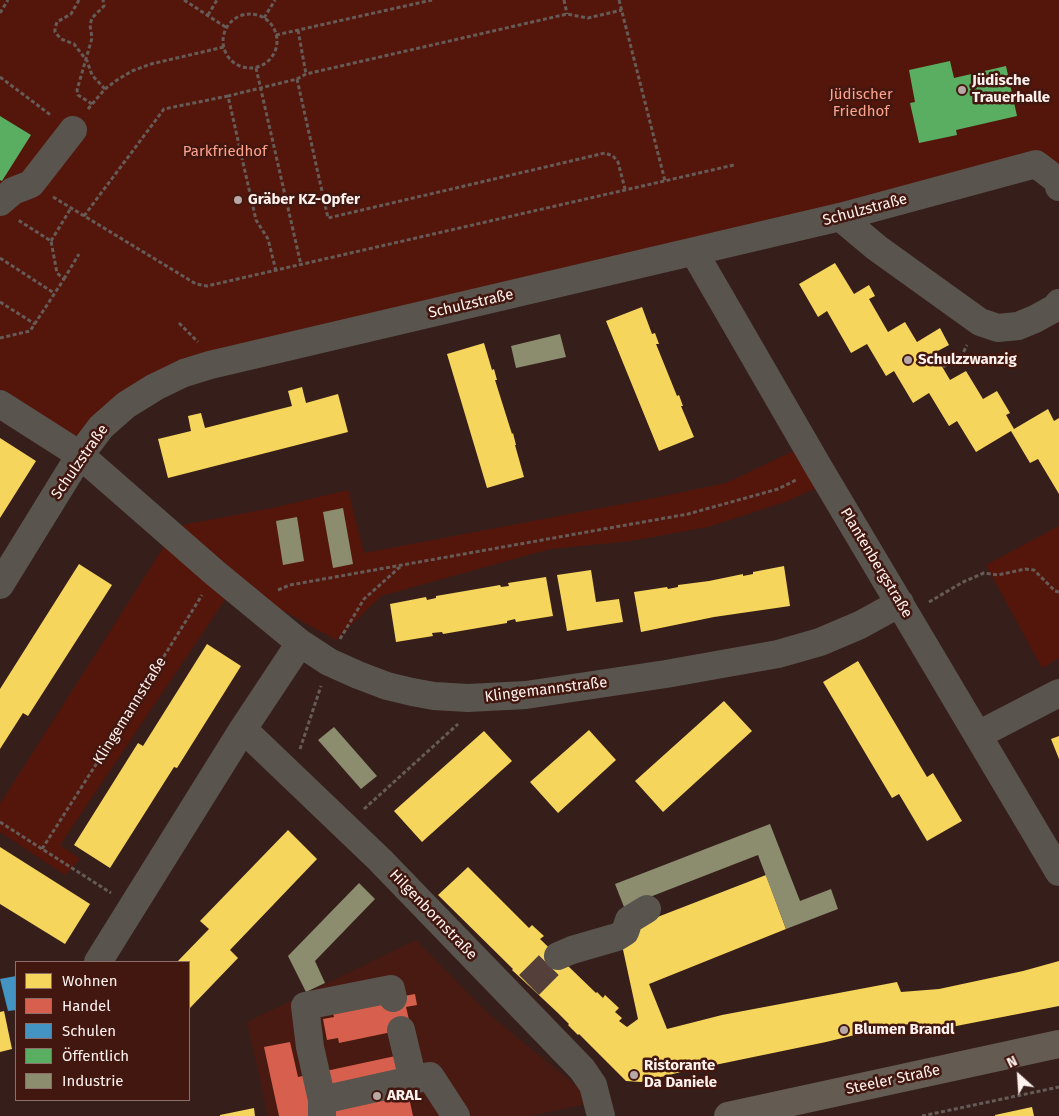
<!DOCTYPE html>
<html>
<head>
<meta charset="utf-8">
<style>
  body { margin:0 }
  #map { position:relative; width:1059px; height:1116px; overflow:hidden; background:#361f1b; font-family:"Fira Sans",sans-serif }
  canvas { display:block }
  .legend { position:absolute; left:15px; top:961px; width:175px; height:140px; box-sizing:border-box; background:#42170f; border:1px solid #8d6f69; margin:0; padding:6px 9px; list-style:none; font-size:15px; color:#fef2ef }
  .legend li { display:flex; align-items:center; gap:10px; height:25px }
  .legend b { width:25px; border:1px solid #8d6f69 }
  .north { position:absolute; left:994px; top:1051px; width:50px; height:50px; -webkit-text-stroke:4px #42170f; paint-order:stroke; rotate:334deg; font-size:14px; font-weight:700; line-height:20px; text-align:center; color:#fef2ef }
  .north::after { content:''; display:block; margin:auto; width:18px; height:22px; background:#fef2ef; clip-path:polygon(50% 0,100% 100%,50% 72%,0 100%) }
</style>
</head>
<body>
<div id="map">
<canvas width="1059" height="1116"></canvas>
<ul class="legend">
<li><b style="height:14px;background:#f6d55c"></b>Wohnen</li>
<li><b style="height:14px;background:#d6604d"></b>Handel</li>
<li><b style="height:14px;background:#4393c3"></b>Schulen</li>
<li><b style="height:14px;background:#5aae61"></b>Öffentlich</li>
<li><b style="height:14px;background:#8c8c6e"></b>Industrie</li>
</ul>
<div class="north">N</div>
</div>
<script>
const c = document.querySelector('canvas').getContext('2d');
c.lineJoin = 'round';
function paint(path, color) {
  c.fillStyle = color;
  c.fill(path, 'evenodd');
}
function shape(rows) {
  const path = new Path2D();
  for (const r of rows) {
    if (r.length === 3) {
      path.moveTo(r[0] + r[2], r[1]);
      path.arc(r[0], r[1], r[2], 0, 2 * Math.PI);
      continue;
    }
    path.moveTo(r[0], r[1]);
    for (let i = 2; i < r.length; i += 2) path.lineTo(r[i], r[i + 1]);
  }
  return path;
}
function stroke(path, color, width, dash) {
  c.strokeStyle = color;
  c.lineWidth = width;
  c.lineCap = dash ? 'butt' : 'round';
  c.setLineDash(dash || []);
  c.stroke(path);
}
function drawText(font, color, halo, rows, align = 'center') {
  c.font = font + ' "Fira Sans",sans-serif';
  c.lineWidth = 5;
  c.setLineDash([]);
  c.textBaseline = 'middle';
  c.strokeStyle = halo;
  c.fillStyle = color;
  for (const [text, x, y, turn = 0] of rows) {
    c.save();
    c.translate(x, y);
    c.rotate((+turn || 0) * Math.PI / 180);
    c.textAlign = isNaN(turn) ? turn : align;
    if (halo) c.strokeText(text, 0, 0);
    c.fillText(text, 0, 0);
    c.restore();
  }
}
paint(shape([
  [416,940,489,1014,596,1102,530,1116,268,1116,247,1022]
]), '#481a11');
paint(shape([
  [0,0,1059,0,1059,162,1035,165,207,363,79,453,0,402],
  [804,446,825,484,785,502,708,527,631,541,550,549,381,596,336,640,253,594,226,598,60,845,80,859,65,875,0,832,0,804,177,526,272,508,348,490,364,553,654,498,726,483],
  [1059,526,1059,658,1042,668,986,565]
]), '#54160b');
paint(shape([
  [835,263,854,294,869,285,875,296,869,299,888,332,905,322,917,342,940,328,949,345,934,353,950,380,966,371,983,399,997,391,1010,413,1006,415,1014,429,1048,409,1054,421,1059,418,1059,494,1038,459,1030,463,1011,431,976,452,957,421,949,426,929,393,913,403,894,371,886,376,867,344,851,353,827,311,818,317,799,284],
  [642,307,652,334,655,333,659,344,656,344,677,396,679,395,683,406,681,406,694,437,659,451,606,321],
  [484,343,492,370,494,369,497,380,495,380,512,434,513,433,516,445,515,445,524,477,487,488,447,354],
  [302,387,306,403,338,394,348,432,168,478,158,439,191,431,188,416,201,413,205,428,292,406,288,391],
  [0,438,36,461,0,518],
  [79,564,112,585,28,716,23,713,0,749,0,689],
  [784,566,790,606,714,617,641,632,634,592,667,587,668,589,678,587,678,585,709,581,743,574,743,576,753,574,753,572],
  [591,570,596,602,619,599,623,622,567,631,557,575],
  [546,577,553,616,516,622,515,619,507,621,507,623,443,634,442,632,432,633,433,636,396,642,390,604,426,597,427,600,436,598,436,596,500,585,501,587,509,586,508,583],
  [207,644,241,666,177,768,174,767,110,868,74,845,138,743,143,746],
  [858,661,927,777,933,773,962,821,927,841,899,794,892,798,823,682],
  [724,701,752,731,663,812,635,781],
  [589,730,616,760,558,813,530,782],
  [484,731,512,761,422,842,394,811],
  [1059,736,1059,759,1051,739],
  [288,830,317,859,230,950,238,958,189,1009,189,962,177,962,209,929,200,921],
  [0,847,90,904,65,944,0,904],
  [468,867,529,928,532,925,544,936,540,939,596,993,597,992,603,998,605,995,619,1008,615,1012,622,1018,619,1021,627,1027,638,1019,622,945,642,923,766,875,786,929,649,984,667,1029,722,1015,897,982,901,992,939,989,1023,971,1059,961,1059,1006,910,1035,909,1024,867,1032,826,1042,681,1072,641,1082,626,1081,579,1034,578,1035,568,1025,569,1024,558,1013,512,970,513,969,438,895],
  [4,1011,12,1049,0,1052,0,1012],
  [1032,1107,1034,1116,995,1116,995,1115],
  [254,1108,255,1116,220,1116,220,1115]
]), '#f6d55c');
paint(shape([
  [415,994,417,1005,406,1007,411,1028,339,1043,338,1038,327,1040,323,1019,334,1017,332,1010],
  [290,1042,298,1077,400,1055,413,1116,279,1116,264,1047]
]), '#d6604d');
paint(shape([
  [16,976,16,1010,8,1011,0,979]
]), '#4393c3');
paint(shape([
  [950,61,954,78,1006,66,1017,116,956,130,957,135,919,143,910,103,915,102,909,70],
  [0,116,31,135,2,181,0,180]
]), '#5aae61');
paint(shape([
  [560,334,566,357,516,368,511,346],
  [343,508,353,564,333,568,323,512],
  [297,517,304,561,283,565,276,521],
  [334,727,377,776,361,789,318,740],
  [770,824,800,901,831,889,838,909,786,929,758,855,624,907,615,884],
  [359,883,375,899,315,961,325,983,306,992,288,956]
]), '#8c8c6e');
stroke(shape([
  [529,985,558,956]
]), '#543f3b', 28, [28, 14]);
stroke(shape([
  [79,0,71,14,57,22,55,28,55,32,61,39,74,44,87,61,92,75,105,89],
  [184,0,227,28],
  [564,0,567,14],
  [619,0,665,181],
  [0,13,8,0],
  [250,41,27],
  [208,15,217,0],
  [264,18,275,0],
  [298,30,306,74],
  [276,35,432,0],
  [256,68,301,265],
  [0,77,52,116],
  [297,79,328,218,605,153,613,156,618,162,625,189],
  [92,104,78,95,77,90,92,38,90,25,92,18,104,6,103,0],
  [88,109,105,89,117,80,132,71,151,64,224,47],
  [53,197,196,284,207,286,734,165],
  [84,216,164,109,228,96],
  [51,241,71,208],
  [0,258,54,293],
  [276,271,268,239,256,220,228,96,297,79,306,74,567,14,588,18,622,10],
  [64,279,79,254],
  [0,302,35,324],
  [179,323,198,342],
  [0,338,30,331,64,279,57,273,51,241,18,220],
  [943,367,962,355,967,345],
  [278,590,290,585,688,514,778,489,796,480],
  [929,602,963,582,984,573,998,575,1025,569,1034,570,1055,591,1059,592],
  [340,639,364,599,401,566],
  [300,749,321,686],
  [364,809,458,724],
  [0,822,111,893],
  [42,849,125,719,202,595],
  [922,1116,1059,1087]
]), '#665b57', 3, [4, 2.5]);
stroke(shape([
  [0,202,13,191,31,184,73,130],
  [840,217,877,248,980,322,998,328,1018,326,1035,319,1055,308,1059,303],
  [694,252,819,468,1059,872],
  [0,404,80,455,215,573,300,643,329,662,358,675,387,686,412,692,434,696,468,698,526,695,666,674,778,654,820,642,860,625,900,603],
  [0,585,80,455,101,427,126,405,155,387,184,373,210,365,840,217,1036,164,1058,181,1059,187],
  [243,729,380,860,582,1069,593,1085,601,1116],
  [978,735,1059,693],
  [558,956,572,950,617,937,625,932,629,920,647,909],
  [98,962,243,729,300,643],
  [401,1030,413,1080],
  [322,1100,310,1047,305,1006,391,989,393,998],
  [322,1116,322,1100,430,1076,456,1116]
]), '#59544d', 28);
stroke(shape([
  [728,1116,1059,1044]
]), '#645b53', 28);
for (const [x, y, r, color] of [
  [962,90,5,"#b8a8a5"],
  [238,200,5,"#b8a8a5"],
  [908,360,5,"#b8a8a5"],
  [844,1030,5,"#b8a8a5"],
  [634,1075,5,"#b8a8a5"],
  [377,1096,5,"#b8a8a5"]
]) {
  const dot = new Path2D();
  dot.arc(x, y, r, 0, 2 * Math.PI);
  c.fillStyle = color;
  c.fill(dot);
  stroke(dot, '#42170f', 2);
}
drawText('bold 15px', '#fef2ef', '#42170f', [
  ["Jüdische",972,81],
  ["Trauerhalle",972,98],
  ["Gräber KZ-Opfer",248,200],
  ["Schulzzwanzig",918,360],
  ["Blumen Brandl",854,1030],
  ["Ristorante",644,1066],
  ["Da Daniele",644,1083],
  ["ARAL",387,1096]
], 'left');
drawText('15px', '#fea38f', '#42170f', [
  ["Jüdischer",861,95],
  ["Friedhof",861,112],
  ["Parkfriedhof",225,152]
]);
drawText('15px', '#fef2ef', '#42170f', [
  ["Schulzstraße",865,210,-15],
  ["Schulzstraße",471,304,-13],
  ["Schulzstraße",80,462,-55],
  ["Plantenbergstraße",876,563,59],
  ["Klingemannstraße",546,690,-7],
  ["Klingemannstraße",130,711,-58],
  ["Hilgenbornstraße",433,915,46],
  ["Steeler Straße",893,1080,-12]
]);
</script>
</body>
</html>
